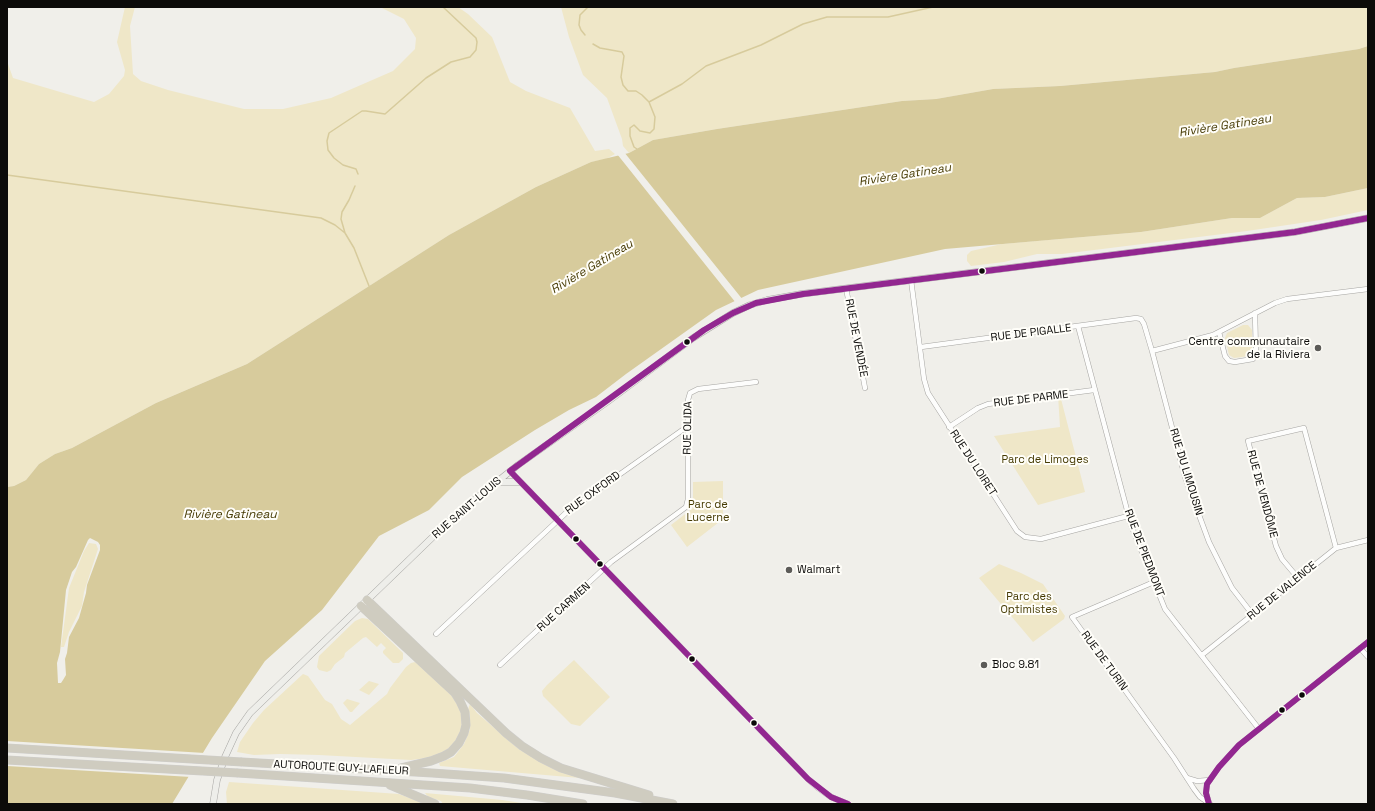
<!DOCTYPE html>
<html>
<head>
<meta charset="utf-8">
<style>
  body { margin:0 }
  #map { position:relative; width:1375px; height:811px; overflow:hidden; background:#f0efea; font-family:"Space Grotesk",sans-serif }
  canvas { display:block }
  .frame { position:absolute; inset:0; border:8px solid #0c0b09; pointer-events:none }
</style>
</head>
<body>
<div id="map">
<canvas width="1375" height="811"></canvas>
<div class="frame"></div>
</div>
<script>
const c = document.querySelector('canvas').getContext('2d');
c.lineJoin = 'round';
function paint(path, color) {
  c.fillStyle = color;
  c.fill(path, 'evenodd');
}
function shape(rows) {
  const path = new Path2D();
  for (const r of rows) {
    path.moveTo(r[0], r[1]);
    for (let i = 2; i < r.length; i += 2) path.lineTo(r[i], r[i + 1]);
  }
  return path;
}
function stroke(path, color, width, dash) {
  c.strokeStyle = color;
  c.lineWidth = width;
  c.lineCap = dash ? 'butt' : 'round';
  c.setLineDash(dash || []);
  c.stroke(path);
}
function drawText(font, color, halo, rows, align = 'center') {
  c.font = font + ' "Space Grotesk",sans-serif';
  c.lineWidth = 4;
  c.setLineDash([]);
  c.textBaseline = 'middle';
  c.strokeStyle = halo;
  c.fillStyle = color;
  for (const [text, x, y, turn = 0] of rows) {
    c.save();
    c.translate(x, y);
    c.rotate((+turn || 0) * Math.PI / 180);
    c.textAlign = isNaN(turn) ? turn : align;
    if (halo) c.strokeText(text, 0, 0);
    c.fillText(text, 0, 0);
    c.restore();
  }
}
paint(shape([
  [125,7,135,7,130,26,133,74,141,81,168,90,244,109,283,109,331,98,393,71,415,49,416,38,404,19,380,7,458,7,468,14,492,37,510,82,526,91,570,108,595,151,609,149,615,154,606,159,591,162,536,187,449,235,247,364,156,403,72,448,55,454,39,464,26,480,14,486,7,487,7,61,13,78,94,102,109,94,124,76,125,70,117,42],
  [561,7,1368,7,1368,46,1359,49,1234,68,1215,72,1060,86,993,89,936,99,902,101,717,129,653,140,629,153,623,146,622,139,607,98,583,75,569,37],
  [1368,188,1368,210,1321,220,1247,231,1062,254,1037,254,1004,262,971,266,967,261,967,255,971,251,1002,244,1141,232,1232,218,1260,218,1297,198,1325,197],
  [1243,325,1248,325,1252,330,1252,351,1249,356,1234,358,1229,355,1225,338,1227,333],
  [1058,395,1060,395,1085,492,1038,505,994,436,1060,427],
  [723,481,723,519,687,547,671,525,693,508,693,482],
  [89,543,96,544,98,549,84,592,82,606,69,632,64,647,61,647,69,588,84,551],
  [999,564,1021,573,1043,584,1065,616,1064,619,1033,642,979,578],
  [362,618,368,619,403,653,403,659,399,663,393,663,383,653,383,651,386,648,381,643,377,647,366,637,363,638,345,653,344,657,335,664,331,670,327,672,319,670,317,667,319,656,355,621],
  [574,660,610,697,580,726,571,724,543,696,542,691,547,685],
  [415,662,420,664,456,699,463,713,464,727,455,743,451,747,435,757,411,760,319,755,280,754,254,755,237,752,240,742,253,723,264,710,303,674,308,676,325,700,332,704,341,719,350,725,387,694,390,688,406,667,411,663],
  [369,681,379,684,369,695,359,690],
  [347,699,360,703,352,712,350,712,343,703],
  [470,704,477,713,520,750,555,768,580,777,580,778,440,766,439,763,454,757,464,744,470,729,470,716,468,709],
  [229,782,399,794,426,804,227,804,226,792],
  [425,793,502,800,528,804,443,804,441,801,428,797]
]), '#efe7c8');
paint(shape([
  [1368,46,1368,188,1325,197,1297,198,1260,218,1232,218,1141,232,945,249,758,290,716,310,626,374,596,397,569,410,535,430,462,477,429,510,379,536,322,610,265,661,212,738,172,804,7,804,7,487,14,486,26,480,39,464,55,454,72,448,156,403,247,364,449,235,536,187,591,162,629,153,653,140,717,129,902,101,936,99,993,89,1060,86,1215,72,1234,68,1359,49],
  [90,538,98,542,100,545,100,550,87,585,86,593,79,618,69,637,67,653,65,659,66,675,63,680,61,683,58,683,57,663,60,652,66,590,72,572,76,567,88,540]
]), '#d7cb9c');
paint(shape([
  [624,152,743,300,736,303,617,154],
  [7,741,205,753,191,777,7,766]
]), '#f0efea');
stroke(shape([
  [585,35,581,30,579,25,580,15,588,7],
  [593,44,600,48,622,52,624,56,621,77,623,85,628,91,636,91,642,95,649,102,655,117,654,129,650,133,640,131,634,125,630,128,630,136,634,147,637,149],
  [649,102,682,84,706,66,761,45,803,24,827,17,888,17,933,7],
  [358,174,356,169,343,165,334,158,328,150,327,141,329,133,362,111,366,111,385,114,426,78,451,62,470,57,476,50,477,42,476,38,443,7],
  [7,175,321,218,335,225,345,233,354,248,369,286],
  [345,233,341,219,342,212,349,200,355,186]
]), '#d7cb9c', 1.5);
const minor = shape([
  [911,280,924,379,928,393,1017,531,1025,537,1041,539,1128,516],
  [846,288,865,388],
  [1078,326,1131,525,1165,609,1259,729],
  [1219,332,1225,356,1229,361,1235,362,1253,359,1256,353,1255,313],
  [921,347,1136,318,1141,319,1144,324,1152,351,1185,477,1209,542,1232,588,1253,615],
  [1152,351,1213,335,1275,303,1287,299,1368,289],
  [949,427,978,408,988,404,1094,390],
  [1298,578,1282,559,1276,546,1248,441,1304,428,1336,548],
  [1154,582,1072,617,1174,758,1194,789,1200,797,1210,804],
  [436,634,568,511,688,426],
  [1360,648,1368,657],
  [1202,655,1336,548,1368,540],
  [500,665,611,562,686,507,688,499,688,400,690,393,698,389,756,382],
  [1187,778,1197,781,1210,780],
  [1209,802,1206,793,1207,784,1219,767,1239,745,1368,642]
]);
const tertiary = shape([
  [510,471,808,779,817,787,831,797,848,804]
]);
const secondary = shape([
  [497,482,519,482],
  [213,804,217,780,225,757,236,733,250,713,439,531,468,505,518,465,607,402,693,338,733,313,750,305,767,300,801,294,1295,232,1368,218]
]);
const motorway = shape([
  [367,600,506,733,522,746,541,758,561,768,649,795],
  [361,606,455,693,460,701,465,712,466,725,464,733,459,743,451,752,444,756,431,761,401,768],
  [242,762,432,773,504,778,615,793,673,804],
  [238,773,470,788,527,795,583,804],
  [390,785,435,804]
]);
stroke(minor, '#a6a5a2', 5.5);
stroke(tertiary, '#a6a5a2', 6);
stroke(secondary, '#a6a5a2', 7);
stroke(motorway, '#cecdcb', 9);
stroke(minor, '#fdfdfc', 4.5);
stroke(tertiary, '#fdfdfc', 5.5);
stroke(secondary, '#eeeeea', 6);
stroke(motorway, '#cfccc0', 8);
const motorwayBridge = shape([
  [7,748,242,762],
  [7,760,238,773]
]);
stroke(motorwayBridge, '#cecdcb', 9, []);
stroke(motorwayBridge, '#cfccc0', 8);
stroke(shape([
  [848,804,831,797,808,779,510,471,704,330,733,313,756,303,803,294,1295,232,1368,218],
  [1209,804,1206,793,1207,784,1219,767,1239,745,1368,642]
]), '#922790', 6);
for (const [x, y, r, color] of [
  [982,271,3.5,"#0c0b09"],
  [687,342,3.5,"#0c0b09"],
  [1318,348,4,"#5c5b58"],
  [576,539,3.5,"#0c0b09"],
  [600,564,3.5,"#0c0b09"],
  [789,570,4,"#5c5b58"],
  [692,659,3.5,"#0c0b09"],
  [984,665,4,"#5c5b58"],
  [1302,695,3.5,"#0c0b09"],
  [1282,710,3.5,"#0c0b09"],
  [754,723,3.5,"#0c0b09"]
]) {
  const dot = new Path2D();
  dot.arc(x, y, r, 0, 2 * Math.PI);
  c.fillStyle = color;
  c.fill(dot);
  stroke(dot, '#fffef9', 1.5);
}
drawText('11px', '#0c0b09', '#fffef9', [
  ["RUE DE PIGALLE",1031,333,-7],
  ["RUE DE VENDÉE",856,338,79],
  ["RUE DE PARME",1031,399,-7],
  ["RUE OLIDA",688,428,-89],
  ["RUE DU LOIRET",973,463,57],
  ["RUE DU LIMOUSIN",1186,472,73],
  ["RUE OXFORD",593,493,-36],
  ["RUE DE VENDÔME",1262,494,75],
  ["RUE SAINT-LOUIS",467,508,-41],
  ["RUE DE PIEDMONT",1144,553,69],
  ["RUE DE VALENCE",1282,591,-39],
  ["RUE CARMEN",564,607,-42],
  ["RUE DE TURIN",1104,661,54],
  ["AUTOROUTE GUY-LAFLEUR",341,768,3]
]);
drawText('11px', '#0c0b09', '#fffef9', [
  ["Centre communautaire",1310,342,"right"],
  ["de la Riviera",1310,355,"right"],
  ["Walmart",797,570],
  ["Bloc 9.81",992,665]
], 'left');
drawText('11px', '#453a02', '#fffef9', [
  ["Parc de Limoges",1045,460],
  ["Parc de",708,505],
  ["Lucerne",708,518],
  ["Parc des",1029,597],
  ["Optimistes",1029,610]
]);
drawText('italic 12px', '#463a03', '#fffef9', [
  ["Rivière Gatineau",1225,126,-9],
  ["Rivière Gatineau",905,175,-9],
  ["Rivière Gatineau",592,267,-31],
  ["Rivière Gatineau",230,515]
]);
</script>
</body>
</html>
